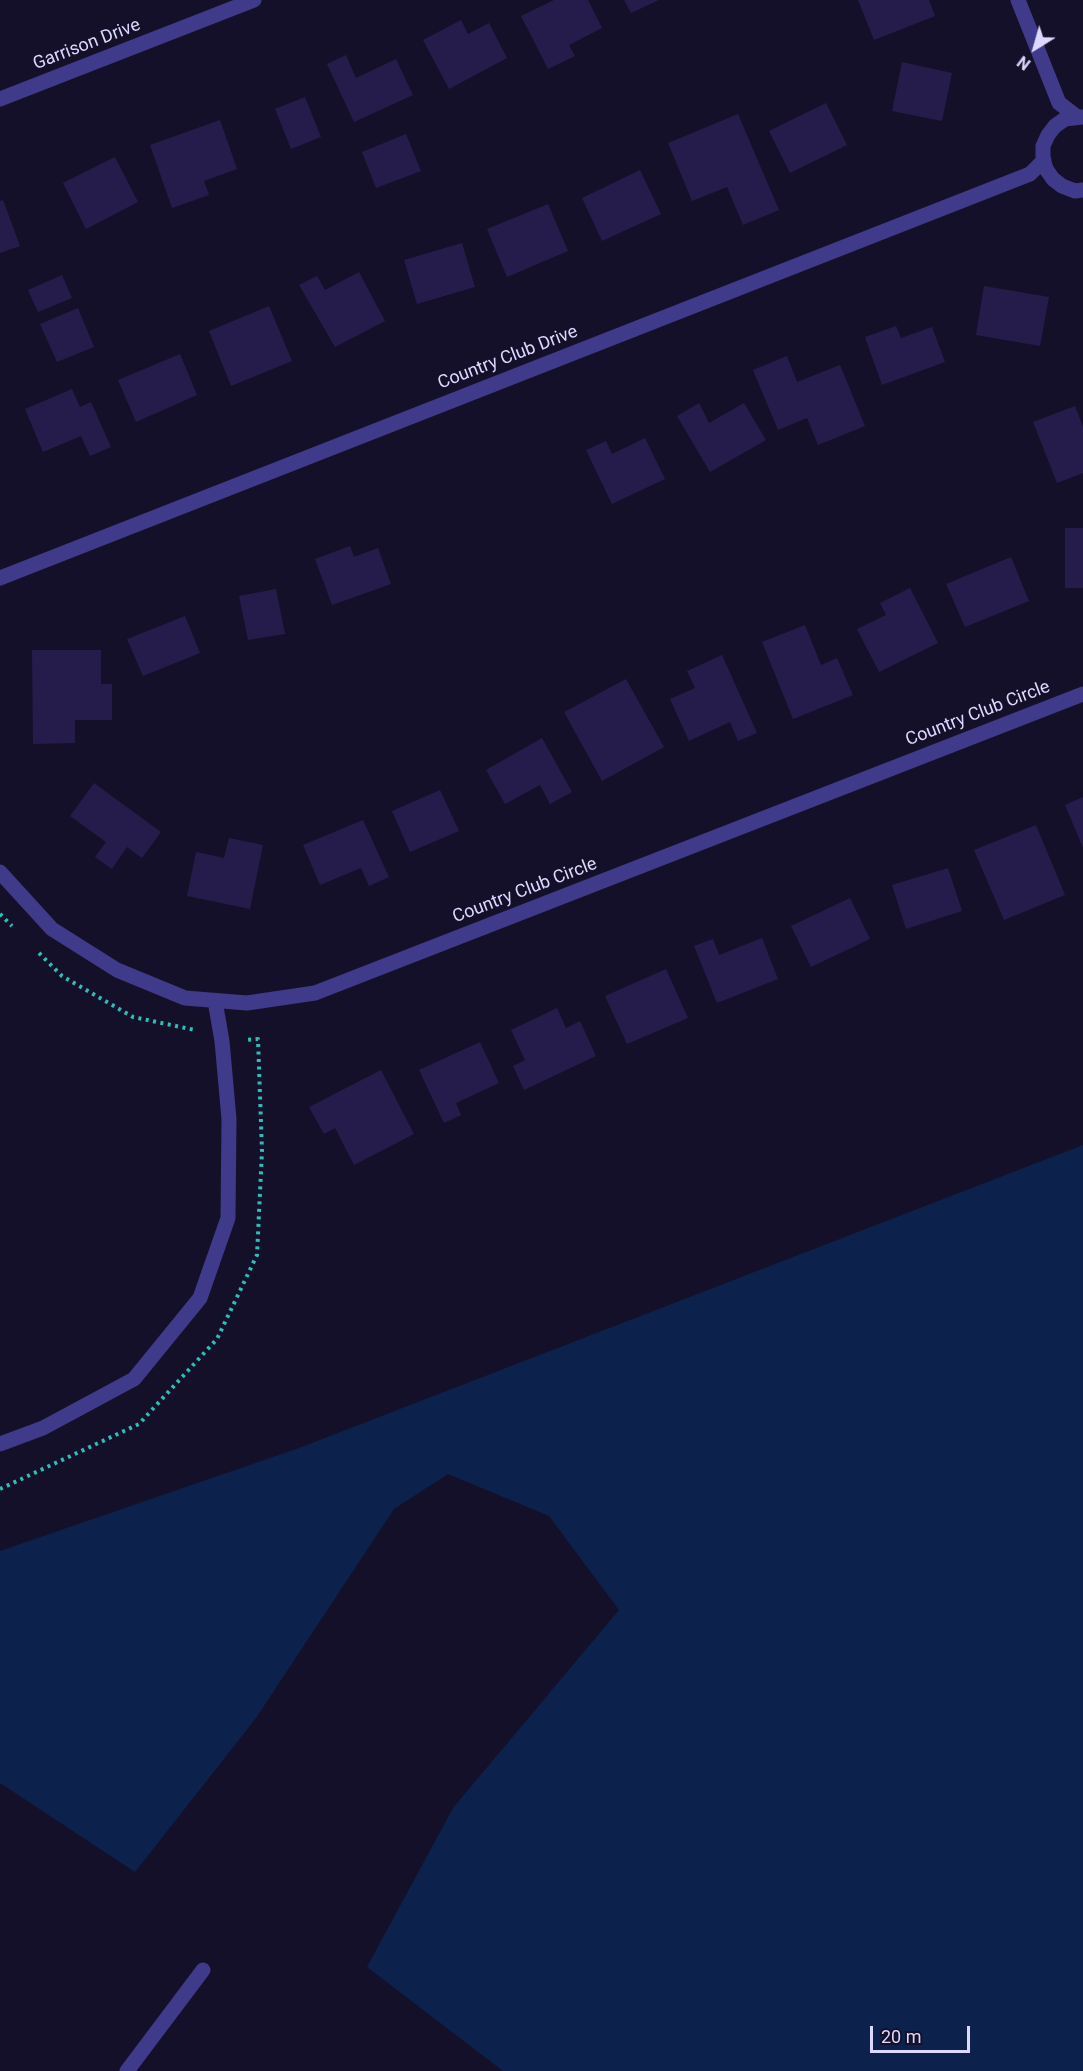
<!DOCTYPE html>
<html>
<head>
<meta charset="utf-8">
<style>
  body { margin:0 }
  #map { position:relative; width:1083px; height:2071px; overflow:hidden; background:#151029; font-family:Roboto,sans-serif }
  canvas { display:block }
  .north { position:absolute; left:1005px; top:18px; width:60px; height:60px; -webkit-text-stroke:4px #151029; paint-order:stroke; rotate:217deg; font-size:16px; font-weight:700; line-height:24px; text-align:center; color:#ddd8ff }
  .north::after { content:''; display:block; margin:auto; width:21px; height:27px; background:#ddd8ff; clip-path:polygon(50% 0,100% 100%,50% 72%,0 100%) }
  .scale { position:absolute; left:870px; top:2026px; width:100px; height:27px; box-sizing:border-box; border:3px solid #ddd8ff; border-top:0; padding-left:8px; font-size:18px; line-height:21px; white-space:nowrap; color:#ddd8ff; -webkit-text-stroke:4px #151029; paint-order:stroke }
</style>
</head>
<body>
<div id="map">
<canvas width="1083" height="2071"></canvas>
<div class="north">N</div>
<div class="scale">20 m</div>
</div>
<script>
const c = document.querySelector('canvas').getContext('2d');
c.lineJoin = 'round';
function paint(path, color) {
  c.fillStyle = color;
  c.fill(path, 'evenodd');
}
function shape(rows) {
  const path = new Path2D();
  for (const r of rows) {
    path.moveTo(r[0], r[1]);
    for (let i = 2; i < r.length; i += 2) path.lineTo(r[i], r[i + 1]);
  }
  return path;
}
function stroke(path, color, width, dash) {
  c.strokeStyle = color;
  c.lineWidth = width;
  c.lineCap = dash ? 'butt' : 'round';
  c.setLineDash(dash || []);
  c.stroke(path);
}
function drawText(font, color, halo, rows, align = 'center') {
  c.font = font + ' Roboto,sans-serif';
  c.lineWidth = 4.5;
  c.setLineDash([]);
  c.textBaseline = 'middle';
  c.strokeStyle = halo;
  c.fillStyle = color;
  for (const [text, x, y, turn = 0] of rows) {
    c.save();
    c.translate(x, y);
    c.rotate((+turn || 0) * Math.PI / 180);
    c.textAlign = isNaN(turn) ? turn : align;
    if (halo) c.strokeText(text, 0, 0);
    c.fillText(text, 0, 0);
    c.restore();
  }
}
paint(shape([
  [1083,1145,1083,2071,503,2071,367,1967,453,1808,619,1610,549,1516,448,1474,394,1509,256,1718,135,1872,0,1783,0,1551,299,1448]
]), '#0c224c');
paint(shape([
  [554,0,588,0,602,28,569,45,575,56,548,69,521,16],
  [624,0,659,0,631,13],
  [858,0,929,0,935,16,874,40],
  [461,20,468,34,489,23,507,58,449,89,423,40],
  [346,55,356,78,396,59,413,95,354,122,327,64],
  [902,62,952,73,942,121,892,111],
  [305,97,321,137,291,149,275,109],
  [826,103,847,145,790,173,769,131],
  [738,114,779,210,743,225,727,187,692,201,668,143],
  [220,120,237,169,204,181,209,195,172,208,150,145],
  [406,134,421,171,376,188,362,152],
  [115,157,138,202,86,229,63,183],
  [640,170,661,214,602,241,582,198],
  [3,200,20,246,0,253,0,201],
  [548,204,568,251,507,277,487,229],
  [462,243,475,287,417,304,404,260],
  [359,272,385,321,335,347,299,285,317,276,325,290],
  [62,275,72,298,38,312,28,290],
  [984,286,1049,297,1040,346,976,335],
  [269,306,292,361,231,386,209,331],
  [78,308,94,347,57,362,40,324],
  [896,326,901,338,932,327,945,362,882,385,865,337],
  [180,354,197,395,136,422,118,380],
  [787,356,797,382,840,365,865,426,818,445,807,418,778,430,753,370],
  [72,389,80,407,91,402,111,447,90,456,81,436,43,452,25,409],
  [699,403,709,423,744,403,766,440,710,472,677,416],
  [1075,406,1083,427,1083,473,1057,483,1033,422],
  [645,438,665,479,612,504,586,450,606,441,612,454],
  [1065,528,1083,528,1083,588,1065,588],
  [350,546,354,557,378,548,391,584,332,605,315,559],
  [1011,557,1029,601,965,627,946,584],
  [910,588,938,643,879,672,857,629,886,615,880,603],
  [276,589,285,634,248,640,239,596],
  [185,616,200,653,143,676,127,639],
  [805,625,821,665,837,658,853,695,793,719,762,642],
  [32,650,101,650,101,684,112,684,112,720,75,720,75,743,33,744],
  [722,655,757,733,738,741,730,722,689,741,670,699,695,688,687,671],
  [626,679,664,747,602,781,564,712],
  [542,738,572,792,550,804,540,785,505,804,486,770],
  [94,783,161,832,142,858,127,847,112,869,95,857,106,842,70,816],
  [440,790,459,831,410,852,392,811],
  [1083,797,1083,848,1065,805],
  [363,820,389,877,369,886,361,868,320,885,303,845],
  [1036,825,1065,895,1004,920,974,850],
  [229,838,263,845,250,909,187,896,196,852,224,858],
  [948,868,962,911,906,929,892,885],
  [850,898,870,939,811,967,791,926],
  [762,938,778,979,717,1003,694,946,713,939,719,955],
  [666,969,688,1018,627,1044,605,996],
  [557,1008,566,1028,580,1021,596,1056,524,1090,513,1066,525,1060,511,1030],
  [480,1042,499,1083,456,1103,461,1115,444,1123,419,1070],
  [381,1070,414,1134,354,1165,335,1128,324,1134,309,1107]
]), '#261c4b');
stroke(shape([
  [0,914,12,926],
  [39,953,62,976,133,1017,195,1030],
  [0,1489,139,1424,217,1339,257,1255,262,1151,258,1039,246,1040]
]), '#2ebdb7', 4, [3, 4.5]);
stroke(shape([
  [1018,0,1059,103,1076,116],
  [0,99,254,0],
  [1083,117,1065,119,1055,126,1048,135,1043,146,1043,158,1046,169,1053,179,1062,186,1075,191,1083,190],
  [0,578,1030,174,1044,160],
  [0,872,52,929,117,970,185,998,247,1003,315,993,1083,694],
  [0,1444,43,1428,134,1379,200,1298,228,1218,229,1119,222,1041,215,1001],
  [127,2071,203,1970]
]), '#3f3a89', 15);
drawText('18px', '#ddd8ff', '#151029', [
  ["Garrison Drive",87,45,-21],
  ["Country Club Drive",508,358,-21],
  ["Country Club Circle",978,714,-21],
  ["Country Club Circle",525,891,-21]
]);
</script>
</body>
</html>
